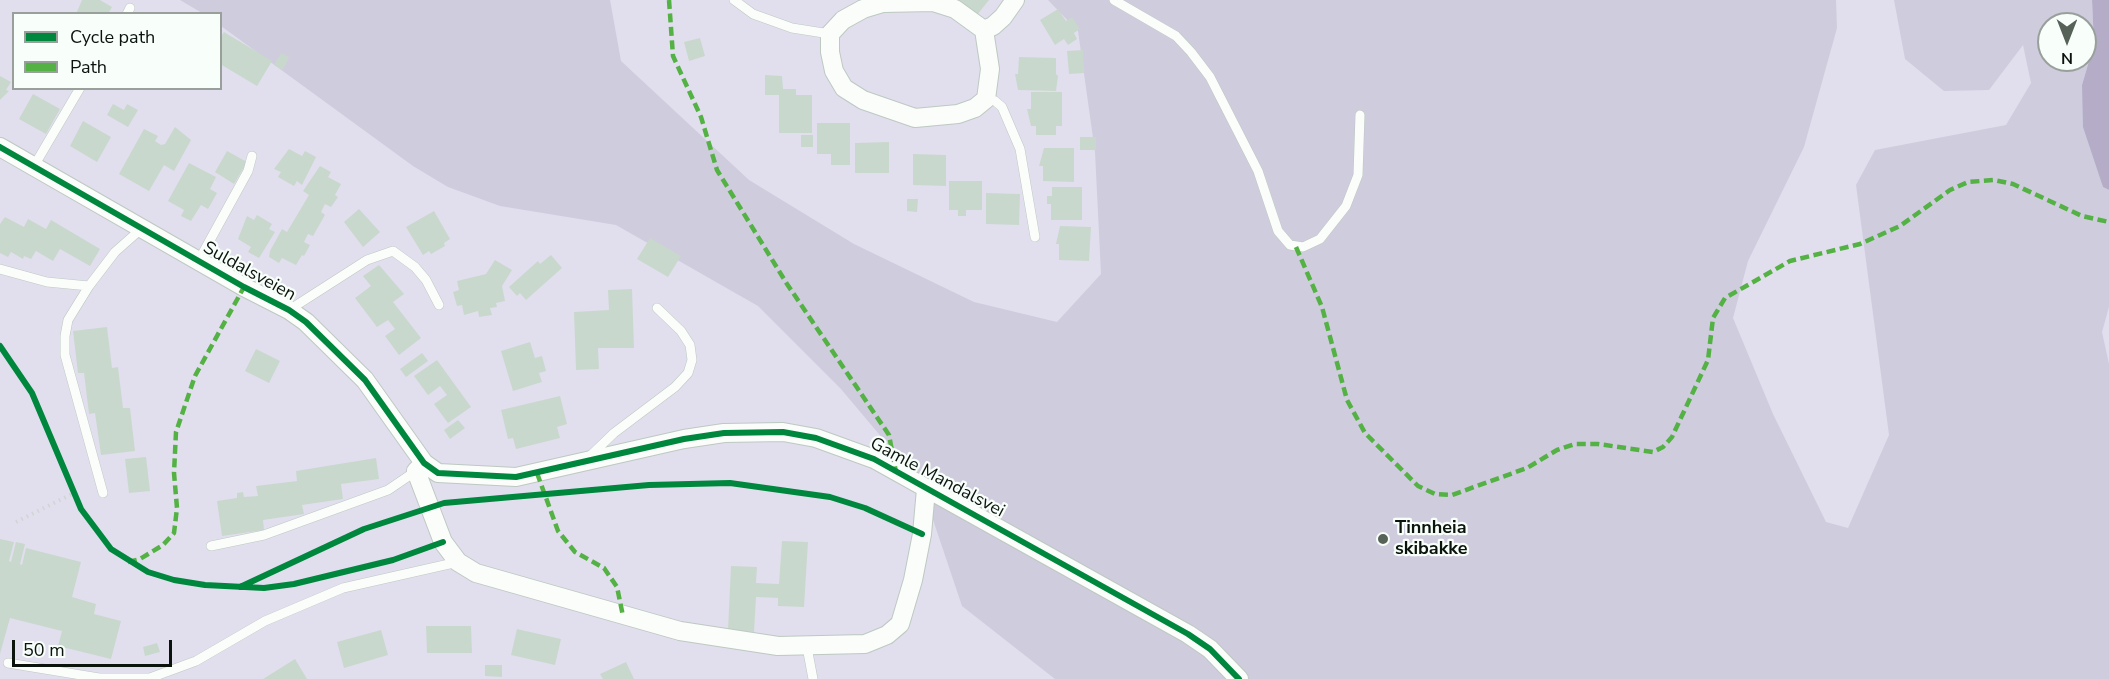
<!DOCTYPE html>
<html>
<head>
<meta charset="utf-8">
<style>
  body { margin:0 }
  #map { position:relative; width:2109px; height:679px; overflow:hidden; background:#e2f1e6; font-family:"Nunito Sans",sans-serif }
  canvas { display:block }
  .legend { position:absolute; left:12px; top:12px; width:210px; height:78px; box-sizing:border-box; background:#f8fefa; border:2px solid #99a09b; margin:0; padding:8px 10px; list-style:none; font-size:18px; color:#0a130c }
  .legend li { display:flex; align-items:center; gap:12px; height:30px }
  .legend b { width:30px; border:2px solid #99a09b }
  .north { position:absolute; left:2037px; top:12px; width:60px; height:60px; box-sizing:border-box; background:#f8fefa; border:2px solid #99a09b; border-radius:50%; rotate:180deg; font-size:16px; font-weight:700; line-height:24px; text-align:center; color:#0a130c }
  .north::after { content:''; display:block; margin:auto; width:21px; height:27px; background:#566158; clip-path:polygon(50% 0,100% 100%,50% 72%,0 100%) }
  .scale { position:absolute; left:12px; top:640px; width:160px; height:27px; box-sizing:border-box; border:3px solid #0a130c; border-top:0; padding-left:8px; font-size:18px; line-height:21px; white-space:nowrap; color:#0a130c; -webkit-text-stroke:4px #f8fefa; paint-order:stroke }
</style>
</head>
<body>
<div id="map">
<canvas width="2109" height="679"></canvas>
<ul class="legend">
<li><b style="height:8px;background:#00873e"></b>Cycle path</li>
<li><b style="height:8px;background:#54b144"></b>Path</li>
</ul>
<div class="north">N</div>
<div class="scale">50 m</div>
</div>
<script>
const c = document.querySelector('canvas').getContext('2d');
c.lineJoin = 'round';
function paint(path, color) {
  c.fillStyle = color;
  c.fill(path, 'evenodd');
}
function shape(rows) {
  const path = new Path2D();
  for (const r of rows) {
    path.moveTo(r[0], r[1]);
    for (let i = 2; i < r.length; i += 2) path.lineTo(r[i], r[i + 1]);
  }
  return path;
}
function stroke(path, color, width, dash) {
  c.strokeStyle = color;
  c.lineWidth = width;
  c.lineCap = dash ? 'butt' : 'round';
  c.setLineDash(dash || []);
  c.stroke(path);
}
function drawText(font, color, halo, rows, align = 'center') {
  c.font = font + ' "Nunito Sans",sans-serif';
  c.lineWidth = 4.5;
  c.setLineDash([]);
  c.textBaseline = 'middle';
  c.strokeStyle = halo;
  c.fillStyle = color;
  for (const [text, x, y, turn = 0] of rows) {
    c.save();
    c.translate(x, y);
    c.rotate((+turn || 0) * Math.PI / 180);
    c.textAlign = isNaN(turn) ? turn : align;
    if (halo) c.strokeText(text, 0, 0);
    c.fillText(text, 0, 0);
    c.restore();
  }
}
paint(shape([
  [0,0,2109,0,2109,679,0,679],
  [14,14,220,14,220,88,14,88],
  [2049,24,2085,24,2085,60,2049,60]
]), '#e1dfee');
paint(shape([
  [180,0,610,0,621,61,749,180,854,244,974,302,1057,322,1101,274,1095,152,1078,31,1048,0,1836,0,1837,28,1804,147,1748,261,1733,318,1773,414,1826,522,1848,528,1889,435,1856,185,1875,150,2006,125,2031,83,2023,45,1989,90,1944,91,1905,59,1894,0,2092,0,2094,44,2082,85,2103,187,2109,190,2109,307,2102,332,2109,364,2109,679,1055,679,962,606,921,484,841,389,758,306,616,225,500,206,448,187,413,166,221,26,220,14,202,13],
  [2049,24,2085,24,2085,60,2049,60]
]), '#cfccde');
paint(shape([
  [2092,0,2109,0,2109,190,2103,187,2083,127,2082,85,2094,44]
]), '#b5adc7');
paint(shape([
  [82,0,100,0,112,7,108,14,76,14],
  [958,0,989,0,977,15],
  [1058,9,1066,21,1072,17,1080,29,1074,33,1077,39,1068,45,1064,39,1055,45,1040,20],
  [224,32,272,61,257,86,220,64,220,38],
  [700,38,705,56,689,61,684,42],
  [1083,50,1084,73,1069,74,1067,51],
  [281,53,289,57,283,70,274,65],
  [1019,57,1056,58,1056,74,1058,76,1056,91,1018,90,1015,74,1018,74],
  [765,75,782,76,783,89,796,89,796,95,812,95,812,133,779,133,779,95,765,95],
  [0,76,11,82,6,90,9,91,0,100],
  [1031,92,1062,92,1062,126,1056,126,1056,135,1036,135,1036,126,1031,126,1027,109,1031,109],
  [33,94,60,109,46,134,19,119],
  [113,104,124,110,127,104,138,110,128,127,107,115],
  [83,121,111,137,97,162,70,146],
  [817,123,850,123,850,165,831,165,831,154,817,154],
  [175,127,191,140,174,171,164,165,149,191,119,174,144,129,158,136,155,141,161,145,165,144],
  [801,135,813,135,813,147,801,147],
  [1080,137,1096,137,1096,150,1080,150],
  [889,142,889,173,855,173,855,143],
  [1044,148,1074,148,1074,182,1043,181,1043,166,1039,166],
  [289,149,302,156,305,151,316,157,302,185,297,181,294,186,278,177,281,172,274,169],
  [227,151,247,162,234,184,215,172],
  [913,154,946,155,946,186,913,185],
  [189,163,216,177,210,189,217,193,208,209,201,205,191,221,181,216,184,210,168,201],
  [320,166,331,172,328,177,341,184,335,195,338,197,331,207,325,204,321,212,325,215,313,236,308,234,304,242,310,245,304,256,302,255,296,265,282,258,279,263,269,257,270,251,282,229,287,232,309,195,303,191],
  [949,181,982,181,982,210,966,210,966,216,958,216,958,210,949,210],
  [1052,187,1082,187,1082,220,1051,220,1051,204,1047,204,1047,196,1052,196],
  [986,193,1020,194,1019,225,986,224],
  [907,199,918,199,917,212,907,211],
  [359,209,380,232,363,247,344,222],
  [434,211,450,239,444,243,445,246,431,254,429,251,423,255,406,227],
  [257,215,272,224,269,229,275,232,259,258,248,252,251,247,238,239,247,216,254,220],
  [5,217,24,227,28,219,46,229,51,220,100,249,90,266,60,249,53,261,36,251,31,259,24,256,23,259,11,252,8,257,0,253,0,224],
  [1060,226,1091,227,1089,261,1059,260,1059,244,1056,244],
  [650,238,681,256,668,277,637,259],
  [551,255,562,268,526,300,520,293,517,296,509,287,538,261,540,264],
  [495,260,512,270,502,286,505,301,496,303,497,307,490,308,492,315,479,317,478,311,464,315,462,305,457,306,453,292,459,290,457,281,486,274],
  [379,265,404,294,393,302,421,338,399,355,385,336,395,329,388,320,377,327,355,298,371,286,363,276],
  [632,289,634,348,598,348,599,369,576,370,574,312,609,310,608,290],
  [107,327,112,368,118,367,123,408,130,408,135,451,101,455,95,413,89,414,84,373,78,373,73,331],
  [530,342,535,358,542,356,546,371,539,373,542,382,513,391,501,351],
  [256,349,280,361,269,383,245,371],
  [422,353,428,361,406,377,400,369],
  [437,360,471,407,448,423,434,404,447,395,440,386,428,395,414,376],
  [560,396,567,424,557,427,560,438,516,449,513,438,508,439,501,410],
  [458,420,465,428,450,439,444,430],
  [146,457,150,491,129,493,125,459],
  [376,458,379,479,341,484,343,499,302,505,304,514,263,520,264,530,222,536,217,501,237,498,237,493,243,492,244,497,258,496,256,486,297,481,296,471],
  [0,539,14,542,9,561,11,562,16,542,25,544,20,564,22,565,26,548,81,562,72,597,96,604,94,614,121,621,111,659,58,646,62,631,10,618,0,654],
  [782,541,808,542,804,607,778,606,778,598,756,597,754,632,728,630,731,566,757,567,756,583,779,584],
  [426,626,471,626,472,653,427,653],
  [517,629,561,639,555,665,511,655],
  [381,630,388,655,344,668,337,642],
  [157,643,160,652,145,656,143,647],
  [295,659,307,679,263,679],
  [626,662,634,679,603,679,600,674],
  [485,665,502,665,502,677,485,676]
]), '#c9d8cd');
const service = shape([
  [734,0,753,14,792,28,830,34],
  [1114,0,1176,36,1191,52,1210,77,1258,171,1278,231,1290,245,1303,247,1320,239,1346,206,1358,175,1360,115],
  [127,14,130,8],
  [986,99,995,101,1002,107,1020,149,1035,237],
  [34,166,80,88],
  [198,262,248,171,252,156],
  [0,269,47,282,89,286],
  [289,310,367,260,393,251,415,267,426,280,439,305],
  [589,457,614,433,675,387,688,373,692,360,690,345,681,331,657,308],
  [103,493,65,355,65,336,68,320,89,286,115,252,141,229],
  [211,546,264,535,388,490,416,471],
  [807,647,813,679],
  [8,663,99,678,150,678,196,661,265,621,343,588,458,562]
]);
const minor = shape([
  [933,2,955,9,984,30,990,69,986,99,975,108,958,114,915,118,863,100,844,88,834,71,830,52,830,34,843,20,863,9,883,3,933,2],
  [984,30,993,26,1003,17,1015,0],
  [0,147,244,287,289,310,306,322,365,380,424,463,438,473,516,477,684,439,724,433,783,432,816,438,874,459,1188,634,1210,649,1239,679],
  [424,463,416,471,443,542,458,562,476,573,680,631,778,646,865,644,887,635,900,624,913,580,922,534,926,489]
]);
stroke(service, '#bdc9c1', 10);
stroke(minor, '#bdc9c1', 20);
stroke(shape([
  [16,522,74,493]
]), '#d1d5d2', 4, [1.5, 4.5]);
stroke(service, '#fbfdfb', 9);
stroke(minor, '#fbfdfb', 18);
stroke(shape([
  [669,0,673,56,701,117,717,170,787,284,889,435,896,472],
  [1296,247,1322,307,1347,400,1365,433,1418,486,1435,494,1452,495,1527,468,1557,450,1575,444,1598,444,1653,452,1663,447,1672,437,1708,360,1713,318,1725,298,1790,261,1860,244,1900,226,1950,190,1968,182,1994,180,2013,184,2082,216,2109,222],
  [537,473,558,531,575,552,604,568,617,587,623,616],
  [128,562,140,559,163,545,174,533,177,508,174,473,176,432,195,376,244,287]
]), '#54b144', 4.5, [9, 4.5]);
stroke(shape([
  [0,147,244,287,289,310,306,322,365,380,424,463,438,473,516,477,684,439,724,433,783,432,816,438,874,459,1188,634,1210,649,1239,679],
  [0,346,32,393,81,509,111,549,148,572,174,580,205,585,264,588,294,584,393,560,443,542],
  [240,587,364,529,444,503,649,485,730,483,830,497,865,508,922,534]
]), '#00873e', 6);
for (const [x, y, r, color] of [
  [1383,539,6,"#566158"]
]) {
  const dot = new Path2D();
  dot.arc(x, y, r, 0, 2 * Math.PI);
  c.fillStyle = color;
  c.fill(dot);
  stroke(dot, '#f8fefa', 2);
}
drawText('18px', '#0a130c', '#f8fefa', [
  ["Suldalsveien",249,272,29],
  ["Gamle Mandalsvei",937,478,28]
]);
drawText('bold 18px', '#0a130c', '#f8fefa', [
  ["Tinnheia",1395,529],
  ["skibakke",1395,550]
], 'left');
</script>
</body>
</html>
